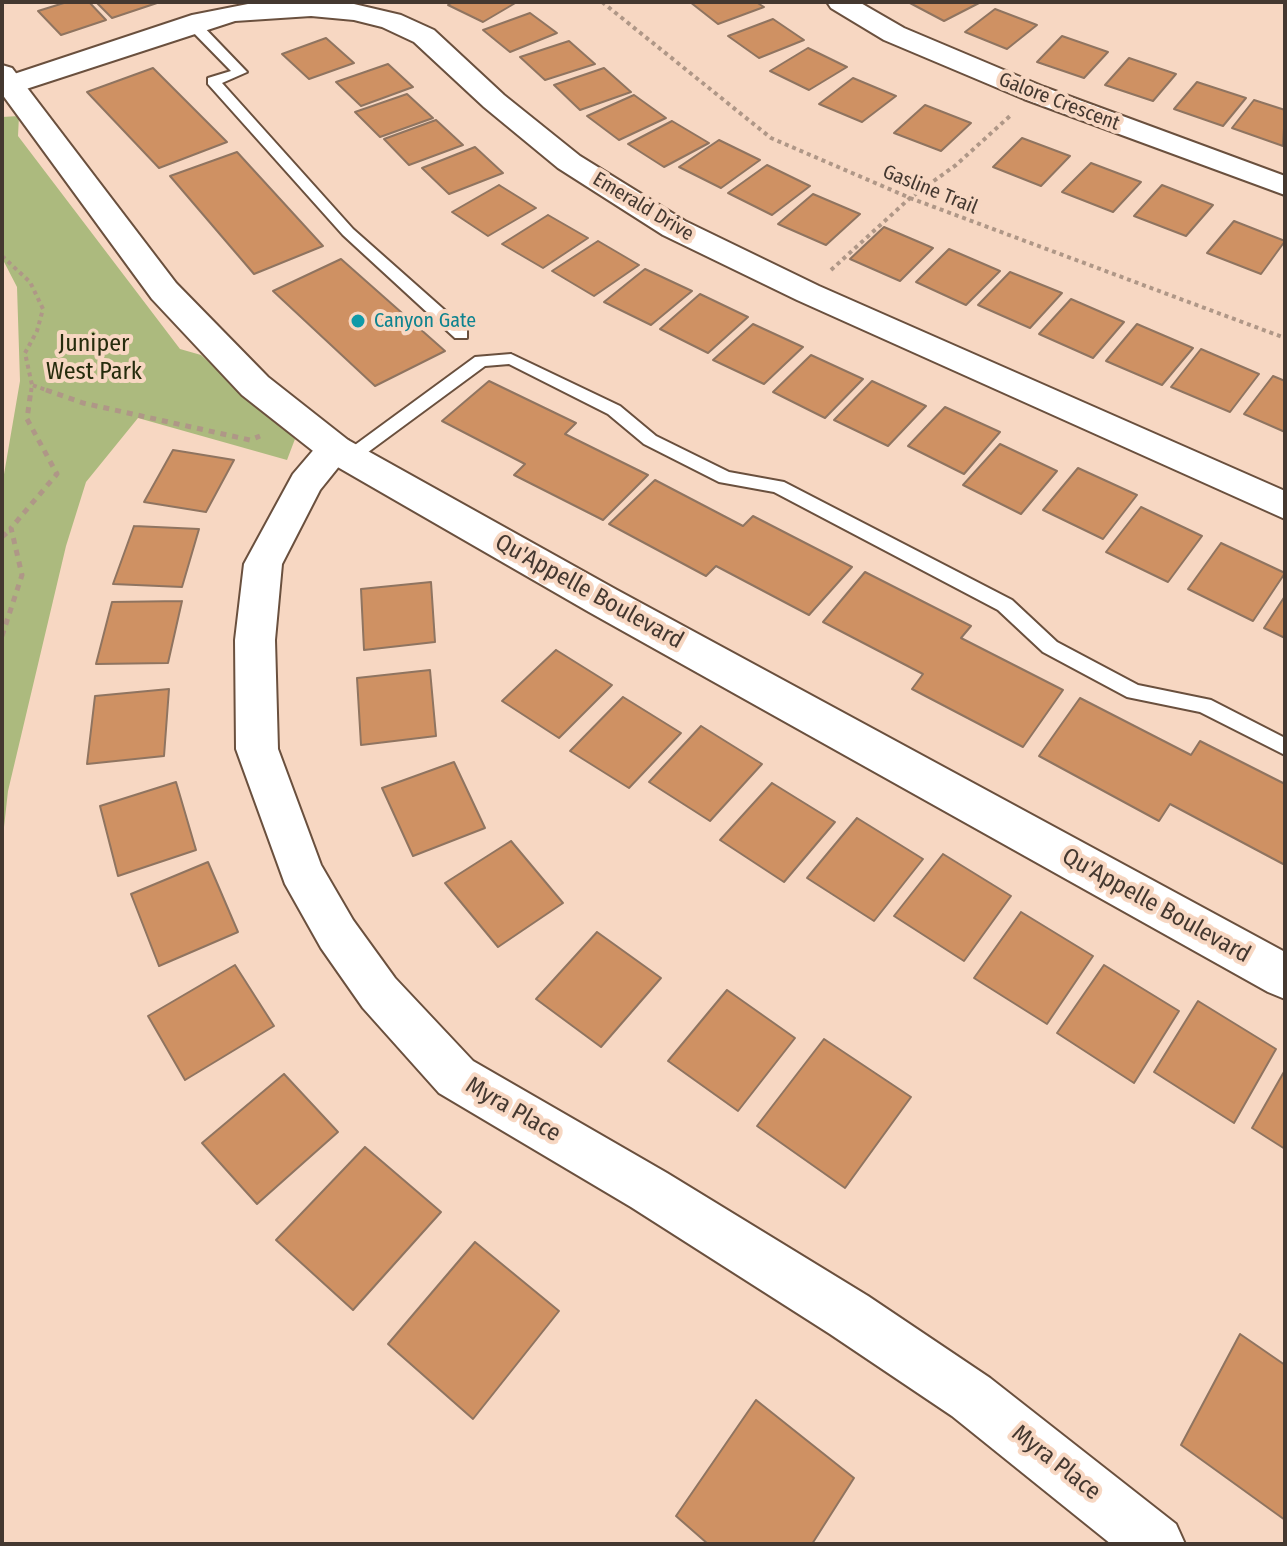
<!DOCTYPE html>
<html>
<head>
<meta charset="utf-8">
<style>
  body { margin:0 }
  #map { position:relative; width:1287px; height:1546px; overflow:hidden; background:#f7d7c2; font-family:"Fira Sans Condensed",sans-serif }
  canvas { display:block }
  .frame { position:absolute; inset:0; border:4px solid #443830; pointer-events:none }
</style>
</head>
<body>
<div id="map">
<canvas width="1287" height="1546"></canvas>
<div class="frame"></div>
</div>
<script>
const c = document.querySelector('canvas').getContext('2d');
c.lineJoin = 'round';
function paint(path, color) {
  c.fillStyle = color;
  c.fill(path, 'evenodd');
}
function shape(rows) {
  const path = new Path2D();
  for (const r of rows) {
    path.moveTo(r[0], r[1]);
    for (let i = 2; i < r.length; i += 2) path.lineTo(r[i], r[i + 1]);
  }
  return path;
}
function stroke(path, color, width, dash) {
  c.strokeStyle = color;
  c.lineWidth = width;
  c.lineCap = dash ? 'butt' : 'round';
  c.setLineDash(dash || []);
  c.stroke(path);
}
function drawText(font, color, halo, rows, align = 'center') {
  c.font = font + ' "Fira Sans Condensed",sans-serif';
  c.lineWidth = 8;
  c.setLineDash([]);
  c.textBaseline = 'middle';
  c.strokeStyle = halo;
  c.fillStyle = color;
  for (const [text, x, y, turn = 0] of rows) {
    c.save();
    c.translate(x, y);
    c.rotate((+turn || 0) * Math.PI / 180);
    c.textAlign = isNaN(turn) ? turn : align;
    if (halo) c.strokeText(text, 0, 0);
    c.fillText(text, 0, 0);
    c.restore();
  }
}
paint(shape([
  [19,116,18,136,180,349,201,355,295,439,287,460,138,418,86,482,66,546,8,791,2,845,2,486,20,381,17,287,2,258,2,117]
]), '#acba7e');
const building = shape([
  [67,2,89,2,106,20,61,35,38,11,67,2],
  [96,2,156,2,157,3,112,18,96,2],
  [453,2,517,2,483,22,448,5,453,2],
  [690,2,756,2,764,7,718,24,690,2],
  [908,2,981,2,944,21,908,2],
  [995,9,1037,25,1007,49,965,32,995,9],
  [530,13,557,33,510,52,483,30,530,13],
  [773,19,804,40,759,58,728,36,773,19],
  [1062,36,1108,52,1084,78,1037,62,1062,36],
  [326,38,354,63,309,79,282,54,326,38],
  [569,41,595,64,545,80,520,57,569,41],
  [808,48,847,67,809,90,770,71,808,48],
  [1129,58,1176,74,1153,101,1105,85,1129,58],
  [388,64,413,87,361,106,336,82,388,64],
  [153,68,227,142,159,168,87,92,153,68],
  [604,68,631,92,580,110,554,85,604,68],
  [853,78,896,96,862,122,819,104,853,78],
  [1197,82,1246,98,1223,126,1174,109,1197,82],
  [407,94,433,118,380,137,355,112,407,94],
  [634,95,666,118,619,140,587,116,634,95],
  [1254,100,1285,110,1283,146,1232,128,1254,100],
  [925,105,971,123,941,151,894,133,925,105],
  [436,120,463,145,409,165,384,139,436,120],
  [672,121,709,143,664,167,628,144,672,121],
  [1022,138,1070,156,1041,186,993,167,1022,138],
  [719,140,760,160,721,188,679,167,719,140],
  [475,147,503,173,449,194,422,168,475,147],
  [237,152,323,246,254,274,170,176,237,152],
  [1091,163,1141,182,1113,212,1062,192,1091,163],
  [767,165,810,186,772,215,728,193,767,165],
  [499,185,536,208,488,236,452,212,499,185],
  [1162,185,1213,205,1186,236,1134,216,1162,185],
  [813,194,860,214,826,245,778,224,813,194],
  [548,215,588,238,543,268,502,244,548,215],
  [1234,221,1285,241,1261,274,1207,253,1234,221],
  [884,227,933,248,900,281,850,259,884,227],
  [598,241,639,265,594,296,552,271,598,241],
  [949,249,1000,271,966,305,916,282,949,249],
  [341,259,445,351,375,386,273,291,341,259],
  [645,269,692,291,651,325,604,302,645,269],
  [1010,272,1062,293,1030,328,978,305,1010,272],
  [700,294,748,317,708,353,660,329,700,294],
  [1071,299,1124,322,1093,358,1039,334,1071,299],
  [753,324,803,347,764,384,713,360,753,324],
  [1137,324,1193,348,1162,385,1106,361,1137,324],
  [1201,349,1259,374,1230,412,1171,387,1201,349],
  [811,355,863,379,825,418,773,392,811,355],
  [1273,376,1285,381,1285,432,1244,414,1273,376],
  [489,381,576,423,565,434,648,475,603,520,514,475,525,464,442,421,489,381],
  [872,381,926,406,888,446,834,420,872,381],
  [945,407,1000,432,964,474,908,446,945,407],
  [1000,444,1057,471,1021,514,963,485,1000,444],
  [173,450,234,460,206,512,144,502,173,450],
  [1078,468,1137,495,1103,539,1043,510,1078,468],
  [655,480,743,526,753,516,852,567,809,615,716,566,706,576,609,524,655,480],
  [1141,507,1202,536,1168,582,1106,552,1141,507],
  [134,526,199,529,182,587,113,584,134,526],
  [1221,543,1285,573,1253,621,1188,589,1221,543],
  [865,572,971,626,961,638,1063,690,1023,747,912,689,923,674,823,622,865,572],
  [431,582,435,642,364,650,361,589,431,582],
  [1285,596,1285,638,1264,628,1285,596],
  [182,601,168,663,96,664,112,602,182,601],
  [556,650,612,685,559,738,502,701,556,650],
  [430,670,436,736,361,745,357,678,430,670],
  [169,689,164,756,87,764,95,696,169,689],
  [623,697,681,733,629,788,570,751,623,697],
  [1080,698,1191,755,1200,741,1285,784,1285,865,1170,804,1159,821,1039,756,1080,698],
  [701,726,762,764,710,821,649,782,701,726],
  [454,762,485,828,413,856,382,788,454,762],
  [176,782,196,850,118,876,100,806,176,782],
  [772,783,835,822,784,882,720,840,772,783],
  [857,818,923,859,874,921,807,878,857,818],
  [511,841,563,903,498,947,445,883,511,841],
  [943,854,1011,896,964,961,894,916,943,854],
  [208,862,238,932,159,966,131,894,208,862],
  [1021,912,1093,956,1047,1024,974,978,1021,912],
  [597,932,661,978,601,1047,536,999,597,932],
  [235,965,274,1026,185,1080,148,1016,235,965],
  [1104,965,1179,1011,1134,1083,1057,1033,1104,965],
  [727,990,795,1038,738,1111,668,1061,727,990],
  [1198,1001,1276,1049,1234,1123,1154,1072,1198,1001],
  [824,1039,911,1097,845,1188,757,1126,824,1039],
  [1285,1070,1285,1149,1252,1128,1285,1070],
  [284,1074,338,1132,257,1204,202,1143,284,1074],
  [365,1147,441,1212,353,1310,276,1240,365,1147],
  [475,1242,559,1311,473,1419,388,1344,475,1242],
  [1240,1334,1285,1365,1285,1520,1181,1445,1240,1334],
  [756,1400,854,1478,812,1544,708,1544,676,1516,756,1400]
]);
paint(building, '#cf9163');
stroke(building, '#8f7460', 2);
const service = shape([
  [188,21,198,21,247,72,222,83,353,229,467,330,467,338,455,338,343,235,208,84,208,78,231,71,188,27,188,21],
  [511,354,620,406,656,436,729,472,784,482,1012,600,1057,642,1138,685,1211,700,1285,738,1285,755,1200,712,1127,697,1043,652,998,610,774,492,719,482,644,444,608,414,509,364,485,366,356,461,344,461,341,457,344,453,475,357,511,354]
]);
const minor = shape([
  [258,2,354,4,401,15,434,30,504,95,580,156,685,221,819,286,1285,491,1285,519,797,300,663,235,558,168,484,107,414,42,382,27,354,20,311,16,235,21,20,91,2,92,2,78,192,15,258,2],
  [827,2,859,2,904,28,1044,87,1285,176,1285,195,1024,99,884,40,831,8,827,2],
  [335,437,348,440,353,449,320,490,282,564,275,640,278,749,321,865,353,920,395,978,473,1061,667,1173,868,1296,990,1378,1176,1524,1185,1544,1111,1544,952,1416,830,1334,631,1207,439,1093,363,1008,321,948,285,884,236,749,235,640,244,564,293,474,322,440,335,437]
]);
const tertiary = shape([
  [2,65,12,68,176,283,268,377,348,440,617,590,1285,952,1285,999,1268,992,589,612,322,458,242,395,152,299,2,94,2,65]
]);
stroke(service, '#6a503e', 4);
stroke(minor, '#6a503e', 4);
stroke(tertiary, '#6a503e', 4);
stroke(shape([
  [602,2,771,138,910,198,1285,338],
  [2,256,30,282,43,309,37,331,25,353,32,385],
  [831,270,910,198,956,165,1011,115],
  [31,392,32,385,52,392]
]), '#af9787', 4, [4, 4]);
stroke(shape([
  [46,390,83,403,250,440,260,436],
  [2,537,11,529],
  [2,636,22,575,11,528,57,474,27,419,31,390]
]), '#af9787', 5, [6, 6]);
paint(service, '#fff');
paint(minor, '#fff');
paint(tertiary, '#fff');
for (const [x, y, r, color] of [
  [358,321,8,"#0f9aa8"]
]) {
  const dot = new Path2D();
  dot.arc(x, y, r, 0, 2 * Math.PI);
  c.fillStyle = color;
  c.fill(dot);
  stroke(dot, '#f7d7c2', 3);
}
drawText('20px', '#443830', '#f7d7c2', [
  ["Galore Crescent",1059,102,21],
  ["Gasline Trail",930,190,22],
  ["Emerald Drive",643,207,31]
]);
drawText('20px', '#0d838f', '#f7d7c2', [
  ["Canyon Gate",374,321]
], 'left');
drawText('24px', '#262c0d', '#f7d7c2', [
  ["Juniper",94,344],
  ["West Park",94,372]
]);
drawText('24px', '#443830', '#f7d7c2', [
  ["Qu'Appelle Boulevard",589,592,29],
  ["Qu'Appelle Boulevard",1156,906,29],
  ["Myra Place",513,1110,30],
  ["Myra Place",1056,1463,38]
]);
</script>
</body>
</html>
